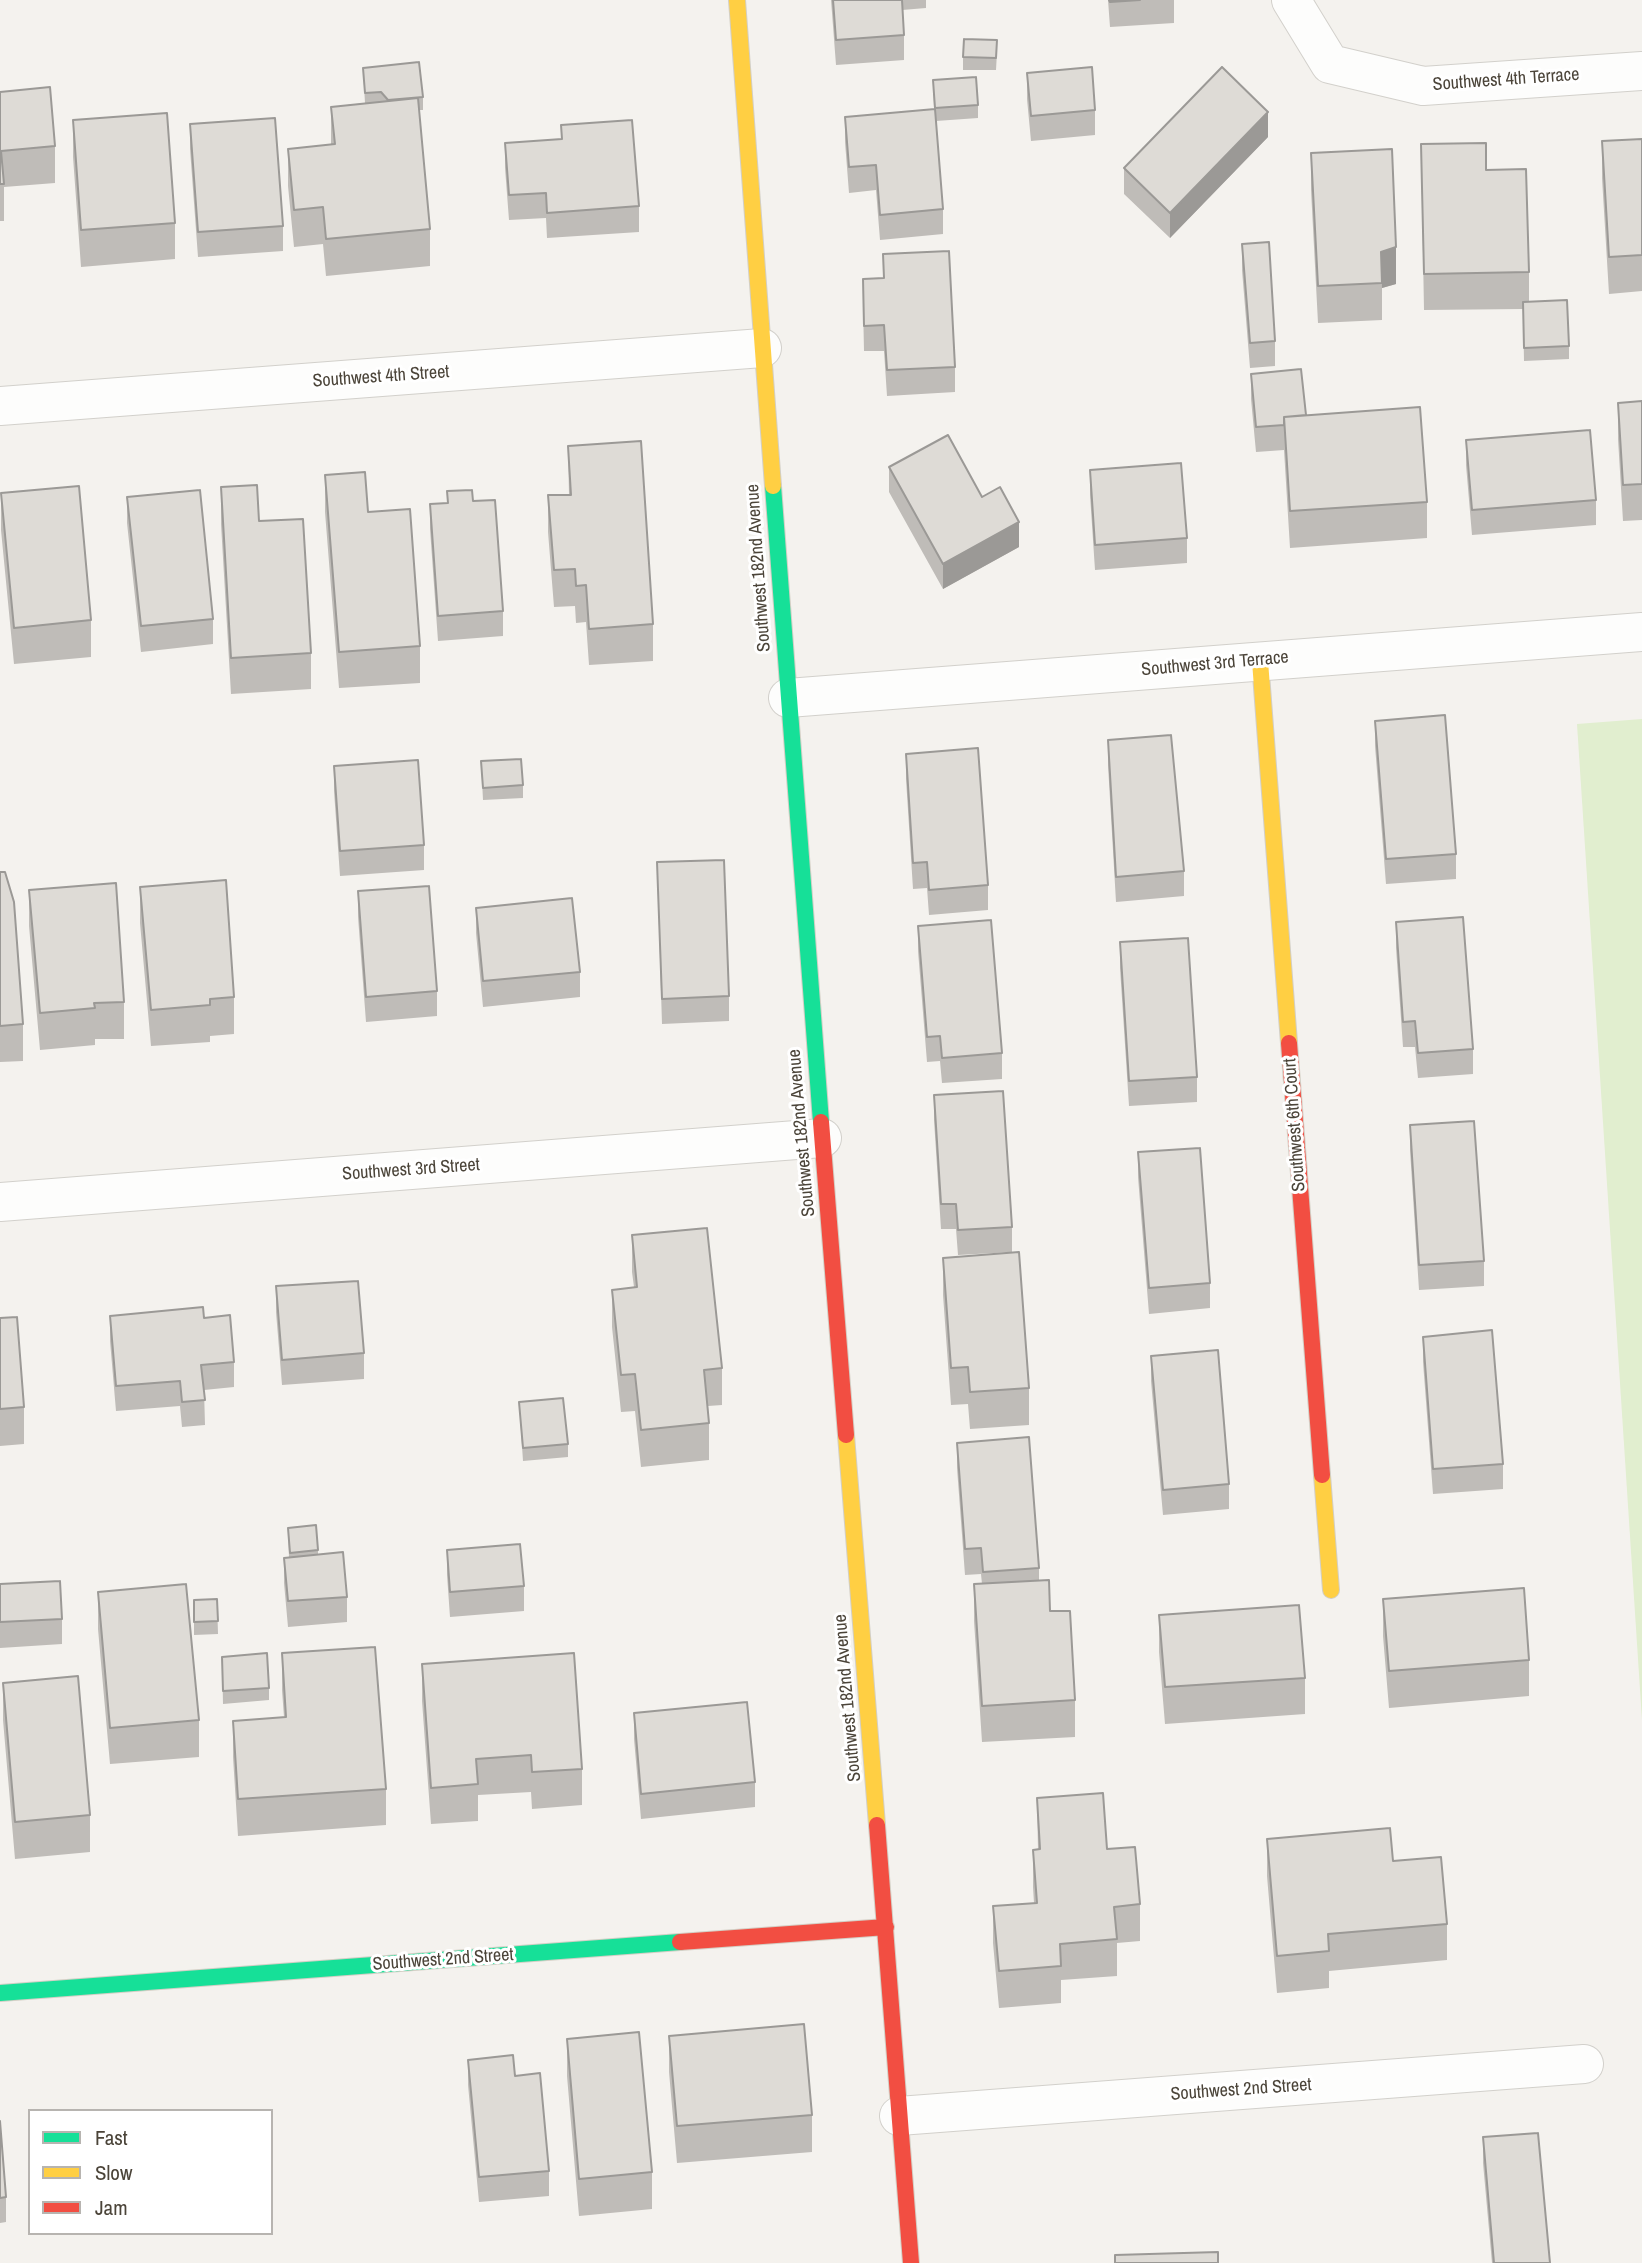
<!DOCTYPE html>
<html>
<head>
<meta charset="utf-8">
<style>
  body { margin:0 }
  #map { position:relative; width:1642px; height:2263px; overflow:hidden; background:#f4f2ee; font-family:"Archivo Narrow",sans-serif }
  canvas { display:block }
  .legend { position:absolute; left:28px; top:2109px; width:245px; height:126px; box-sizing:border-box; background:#fff; border:2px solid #b7b4b0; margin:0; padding:9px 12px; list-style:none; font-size:21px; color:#4b4439 }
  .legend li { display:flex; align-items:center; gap:14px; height:35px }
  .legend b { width:35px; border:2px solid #b7b4b0 }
</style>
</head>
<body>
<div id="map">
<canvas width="1642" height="2263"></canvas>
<ul class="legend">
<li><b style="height:9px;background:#16e098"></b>Fast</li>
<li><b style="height:9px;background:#ffcf43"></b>Slow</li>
<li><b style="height:9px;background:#f24e42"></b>Jam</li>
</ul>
</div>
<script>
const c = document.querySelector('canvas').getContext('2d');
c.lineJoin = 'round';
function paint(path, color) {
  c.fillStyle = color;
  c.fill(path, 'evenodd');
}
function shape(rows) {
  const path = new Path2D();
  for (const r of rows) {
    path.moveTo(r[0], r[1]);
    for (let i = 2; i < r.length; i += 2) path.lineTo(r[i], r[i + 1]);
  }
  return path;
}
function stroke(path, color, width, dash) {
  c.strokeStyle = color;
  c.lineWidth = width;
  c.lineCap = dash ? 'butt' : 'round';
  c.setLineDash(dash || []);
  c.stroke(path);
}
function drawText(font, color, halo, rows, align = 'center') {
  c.font = font + ' "Archivo Narrow",sans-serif';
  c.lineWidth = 6;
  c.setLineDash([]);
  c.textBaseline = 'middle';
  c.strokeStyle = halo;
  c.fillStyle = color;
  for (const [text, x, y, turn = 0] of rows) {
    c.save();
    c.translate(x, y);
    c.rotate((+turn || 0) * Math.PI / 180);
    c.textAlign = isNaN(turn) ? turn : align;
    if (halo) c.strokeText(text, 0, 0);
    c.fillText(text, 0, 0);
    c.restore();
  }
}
paint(shape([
  [1642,719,1642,1720,1577,724]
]), '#e1eecf');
const street = shape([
  [1291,0,1330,64,1423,86,1642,71],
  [0,406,762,348],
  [788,698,1642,632],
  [0,1202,822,1138],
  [899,2116,1584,2064]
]);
const fast = shape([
  [773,486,821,1122],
  [0,1993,680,1942]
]);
const slow = shape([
  [737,0,773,486],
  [1260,661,1289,1043],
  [846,1435,877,1825],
  [1322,1475,1331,1590]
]);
const jam = shape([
  [1289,1043,1322,1475],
  [821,1122,846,1435],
  [877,1825,911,2263],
  [680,1942,886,1927]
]);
stroke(street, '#d2d0cb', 40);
stroke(fast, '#d3cfc5', 18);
stroke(slow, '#d3cfc5', 18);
stroke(jam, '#d3cfc5', 18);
stroke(street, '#fdfdfc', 38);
stroke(fast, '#16e098', 16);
stroke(slow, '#ffcf43', 16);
stroke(jam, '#f24e42', 16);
paint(shape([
  [831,0,926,0,926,8,902,10,904,35,904,60,836,65],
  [1108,0,1174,0,1174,23,1110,27],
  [997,52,996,70,963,70,963,57],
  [363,68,423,97,423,110,419,110,430,229,430,266,326,276,323,244,294,247,288,186,288,149,331,145,331,107,365,103],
  [1027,73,1095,110,1095,135,1031,141,1027,99],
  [933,80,978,105,978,118,936,121,943,209,943,234,880,240,876,190,849,193,845,142,845,117,934,109],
  [0,92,55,146,55,183,4,187,4,221,0,221],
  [73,120,175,223,175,259,81,267,73,157],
  [190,124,283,226,283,251,198,257,190,149],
  [561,125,639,206,639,232,547,238,546,218,509,220,505,168,505,143,561,139],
  [1268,137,1170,238,1124,194,1124,168],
  [1642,139,1642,291,1609,294,1602,178,1602,141],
  [1421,144,1486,170,1529,272,1529,302,1569,346,1569,359,1524,361,1523,309,1424,310],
  [1311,153,1396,284,1382,288,1382,320,1318,323,1311,190],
  [1242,244,1275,341,1275,366,1250,368,1242,270],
  [883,254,955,367,955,392,887,396,884,351,864,351,863,304,863,279,883,278],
  [1251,374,1306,415,1427,502,1427,538,1290,548,1284,450,1256,452,1251,399],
  [1642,401,1642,520,1623,521,1618,439,1618,403],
  [1466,440,1596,500,1596,525,1472,535,1466,465],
  [568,446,653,624,653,661,589,665,586,622,576,623,575,606,554,607,548,532,548,495,569,495],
  [889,467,982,497,1019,547,943,589,889,492],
  [1090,470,1187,538,1187,563,1095,570,1090,495],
  [325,475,368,512,420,646,420,683,339,688,325,512],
  [221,487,259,521,311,653,311,689,231,694,221,524],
  [447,491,473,501,503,611,503,636,438,641,430,529,430,504,447,503],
  [1,493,91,620,91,657,14,664,1,530],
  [127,497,213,619,213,644,141,652,127,523],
  [1375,721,1456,854,1456,879,1386,884,1375,746],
  [1108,740,1184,871,1184,896,1116,902,1108,765],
  [906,754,988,885,988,910,929,915,927,888,913,889,906,779],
  [481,761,523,785,523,798,483,800],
  [334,766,424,845,424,870,340,876,334,791],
  [657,862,729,996,729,1021,662,1024],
  [0,872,23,1024,23,1061,0,1062],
  [140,887,234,997,234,1034,210,1036,210,1042,151,1046,140,923],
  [29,890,124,1002,124,1039,95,1039,95,1045,40,1050,29,926],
  [358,891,437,991,437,1016,366,1022,358,917],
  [476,908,580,972,580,997,483,1007,476,933],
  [1396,922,1473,1049,1473,1074,1418,1078,1415,1047,1403,1047,1396,948],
  [918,926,1002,1053,1002,1079,942,1083,940,1061,927,1062,918,951],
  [1120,942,1197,1077,1197,1102,1129,1106,1120,968],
  [934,1095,1012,1227,1012,1252,958,1255,956,1229,941,1229,934,1120],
  [1410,1125,1484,1261,1484,1286,1419,1290,1410,1150],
  [1138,1152,1210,1283,1210,1308,1149,1314,1138,1177],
  [632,1235,722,1368,722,1405,708,1406,709,1423,709,1460,641,1467,635,1411,621,1412,612,1327,612,1290,634,1287,632,1272],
  [943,1258,1029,1388,1029,1425,970,1429,968,1404,951,1405,943,1295],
  [276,1286,364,1353,364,1379,282,1385,276,1312],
  [110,1316,204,1318,234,1362,234,1387,204,1390,205,1425,182,1427,180,1406,116,1411,110,1341],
  [0,1318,24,1407,24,1444,0,1446],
  [1423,1337,1503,1464,1503,1489,1433,1494,1423,1362],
  [1151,1356,1229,1484,1229,1509,1163,1515,1151,1381],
  [519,1402,568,1444,568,1457,523,1461],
  [957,1443,1039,1568,1039,1580,1050,1611,1075,1700,1075,1737,982,1742,974,1621,974,1584,982,1584,981,1574,965,1575,957,1468],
  [288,1528,318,1550,318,1555,347,1597,347,1622,288,1627,284,1583,284,1558,289,1558],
  [447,1550,524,1586,524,1611,450,1617,447,1575],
  [0,1584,62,1619,62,1644,0,1648],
  [98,1592,199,1720,199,1757,110,1764,98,1629],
  [217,1599,218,1634,194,1635,194,1600],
  [1383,1599,1529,1660,1529,1696,1389,1708,1383,1636],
  [1159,1615,1305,1678,1305,1714,1165,1724,1159,1652],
  [282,1653,386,1789,386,1825,238,1836,233,1757,233,1721,284,1717,282,1690],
  [222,1657,269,1688,269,1700,223,1704],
  [422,1664,582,1769,582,1805,532,1809,531,1792,478,1795,478,1821,431,1824,422,1701],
  [3,1683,90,1815,90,1852,15,1859,3,1720],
  [634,1713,755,1782,755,1807,641,1819,634,1739],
  [1037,1798,1107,1849,1140,1904,1140,1941,1117,1943,1117,1976,1061,1980,1061,2003,999,2008,993,1943,993,1906,1034,1903,1033,1887,1033,1850,1038,1850],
  [1267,1839,1393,1861,1447,1924,1447,1960,1329,1971,1329,1988,1277,1993,1267,1876],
  [669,2036,812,2115,812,2152,677,2163,669,2072],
  [567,2039,652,2172,652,2209,579,2216,567,2076],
  [468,2060,515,2076,549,2171,549,2196,479,2202,468,2085],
  [0,2121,6,2197,6,2222,0,2223],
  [1483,2137,1550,2263,1492,2263,1483,2163]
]), '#bfbcb8');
paint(shape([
  [1268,112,1268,137,1170,238,1170,213],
  [1396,247,1396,284,1382,288,1381,252],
  [1019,522,1019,547,943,589,943,564]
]), '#9b9996');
const building = shape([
  [833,0,902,0,904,35,836,40,833,0],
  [1109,0,1140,0,1110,2,1109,0],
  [964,39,997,40,996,58,963,57,964,39],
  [419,62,423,97,388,100,381,92,365,93,363,68,419,62],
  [1092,67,1095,110,1031,116,1027,73,1092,67],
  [1222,67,1268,112,1170,213,1124,168,1222,67],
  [976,77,978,105,935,108,933,80,976,77],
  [50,87,55,146,1,151,4,184,0,184,0,92,50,87],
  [418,98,430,229,326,239,323,207,294,210,288,149,335,144,331,107,418,98],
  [935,109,943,209,880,215,876,165,849,167,845,117,935,109],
  [167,113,175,223,81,230,73,120,167,113],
  [275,118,283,226,198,232,190,124,275,118],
  [632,120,639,206,547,213,546,193,509,195,505,143,562,139,561,125,632,120],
  [1642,139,1642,255,1609,257,1602,141,1642,139],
  [1486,143,1486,170,1526,169,1529,272,1424,274,1421,144,1486,143],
  [1392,149,1396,247,1381,252,1382,283,1318,286,1311,153,1392,149],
  [1269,242,1275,341,1250,343,1242,244,1269,242],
  [949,251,955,367,887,370,884,325,864,326,863,279,884,278,883,254,949,251],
  [1567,300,1569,346,1524,348,1523,302,1567,300],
  [1301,369,1306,415,1284,417,1284,425,1256,427,1251,374,1301,369],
  [1642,401,1642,484,1623,485,1618,403,1642,401],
  [1420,407,1427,502,1290,511,1284,417,1420,407],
  [1590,430,1596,500,1472,510,1466,440,1590,430],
  [948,435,982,497,1000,487,1019,522,943,564,889,467,948,435],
  [641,441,653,624,589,629,586,585,576,586,575,569,554,570,548,495,571,495,568,446,641,441],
  [1181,463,1187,538,1095,545,1090,470,1181,463],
  [365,472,368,512,410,509,420,646,339,652,325,475,365,472],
  [257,485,259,521,303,519,311,653,231,658,221,487,257,485],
  [79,486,91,620,14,628,1,493,79,486],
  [200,490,213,619,141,626,127,497,200,490],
  [472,490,473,501,495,500,503,611,438,616,430,504,448,503,447,491,472,490],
  [1445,715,1456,854,1386,859,1375,721,1445,715],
  [1171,735,1184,871,1116,877,1108,740,1171,735],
  [978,748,988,885,929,890,927,862,913,863,906,754,978,748],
  [521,759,523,785,483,788,481,761,521,759],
  [418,760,424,845,340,851,334,766,418,760],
  [724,860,729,996,662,999,657,862,724,860],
  [0,872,5,872,14,902,23,1024,0,1026,0,872],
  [226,880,234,997,210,999,210,1005,151,1010,140,887,226,880],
  [116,883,124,1002,94,1003,95,1008,40,1013,29,890,116,883],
  [429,886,437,991,366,997,358,891,429,886],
  [572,898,580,972,483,981,476,908,572,898],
  [1463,917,1473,1049,1418,1053,1415,1021,1403,1022,1396,922,1463,917],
  [991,920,1002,1053,942,1058,940,1036,927,1037,918,926,991,920],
  [1188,938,1197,1077,1129,1081,1120,942,1188,938],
  [1003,1091,1012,1227,958,1230,956,1204,941,1204,934,1095,1003,1091],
  [1474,1121,1484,1261,1419,1265,1410,1125,1474,1121],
  [1200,1148,1210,1283,1149,1288,1138,1152,1200,1148],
  [707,1228,722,1368,704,1370,709,1423,641,1430,635,1374,621,1375,612,1290,637,1287,632,1235,707,1228],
  [1019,1252,1029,1388,970,1392,968,1367,951,1368,943,1258,1019,1252],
  [358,1281,364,1353,282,1360,276,1286,358,1281],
  [203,1307,204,1318,230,1315,234,1362,201,1365,205,1400,182,1402,180,1381,116,1386,110,1316,203,1307],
  [17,1317,24,1407,0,1409,0,1318,17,1317],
  [1492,1330,1503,1464,1433,1469,1423,1337,1492,1330],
  [1218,1350,1229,1484,1163,1490,1151,1356,1218,1350],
  [563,1398,568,1444,523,1448,519,1402,563,1398],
  [1029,1437,1039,1568,983,1572,981,1548,965,1549,957,1443,1029,1437],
  [316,1525,318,1550,290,1553,288,1528,316,1525],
  [520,1544,524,1586,450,1592,447,1550,520,1544],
  [343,1552,347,1597,288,1601,284,1558,343,1552],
  [1049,1580,1050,1611,1070,1611,1075,1700,982,1706,974,1584,1049,1580],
  [60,1581,62,1619,0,1622,0,1584,60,1581],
  [186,1584,199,1720,110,1728,98,1592,186,1584],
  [1524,1588,1529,1660,1389,1671,1383,1599,1524,1588],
  [217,1599,218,1621,194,1622,194,1600,217,1599],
  [1299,1605,1305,1678,1165,1687,1159,1615,1299,1605],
  [375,1647,386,1789,238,1799,233,1721,286,1717,282,1653,375,1647],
  [267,1653,269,1688,223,1691,222,1657,267,1653],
  [574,1653,582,1769,532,1772,531,1755,476,1759,478,1784,431,1788,422,1664,574,1653],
  [78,1676,90,1815,15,1822,3,1683,78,1676],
  [747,1702,755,1782,641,1794,634,1713,747,1702],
  [1103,1793,1107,1849,1135,1847,1140,1904,1114,1907,1117,1939,1060,1944,1061,1966,999,1971,993,1906,1037,1903,1033,1850,1040,1849,1037,1798,1103,1793],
  [1390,1828,1393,1861,1441,1857,1447,1924,1328,1934,1329,1951,1277,1956,1267,1839,1390,1828],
  [804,2024,812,2115,677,2126,669,2036,804,2024],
  [639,2032,652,2172,579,2179,567,2039,639,2032],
  [513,2055,515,2076,540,2073,549,2171,479,2177,468,2060,513,2055],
  [0,2121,6,2197,0,2198,0,2121],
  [1538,2133,1550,2263,1494,2263,1483,2137,1538,2133],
  [1218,2252,1218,2263,1115,2263,1115,2255,1218,2252]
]);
paint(building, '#dedbd6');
stroke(building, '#9b9996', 2);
drawText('18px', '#4b4439', '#fff', [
  ["Southwest 4th Terrace",1506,80,-4],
  ["Southwest 4th Street",381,377,-4],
  ["Southwest 182nd Avenue",759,568,-94],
  ["Southwest 3rd Terrace",1215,664,-5],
  ["Southwest 6th Court",1295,1125,-94],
  ["Southwest 182nd Avenue",802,1133,-95],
  ["Southwest 3rd Street",411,1170,-4],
  ["Southwest 182nd Avenue",848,1698,-95],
  ["Southwest 2nd Street",443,1960,-4],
  ["Southwest 2nd Street",1241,2090,-4]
]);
</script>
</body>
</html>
